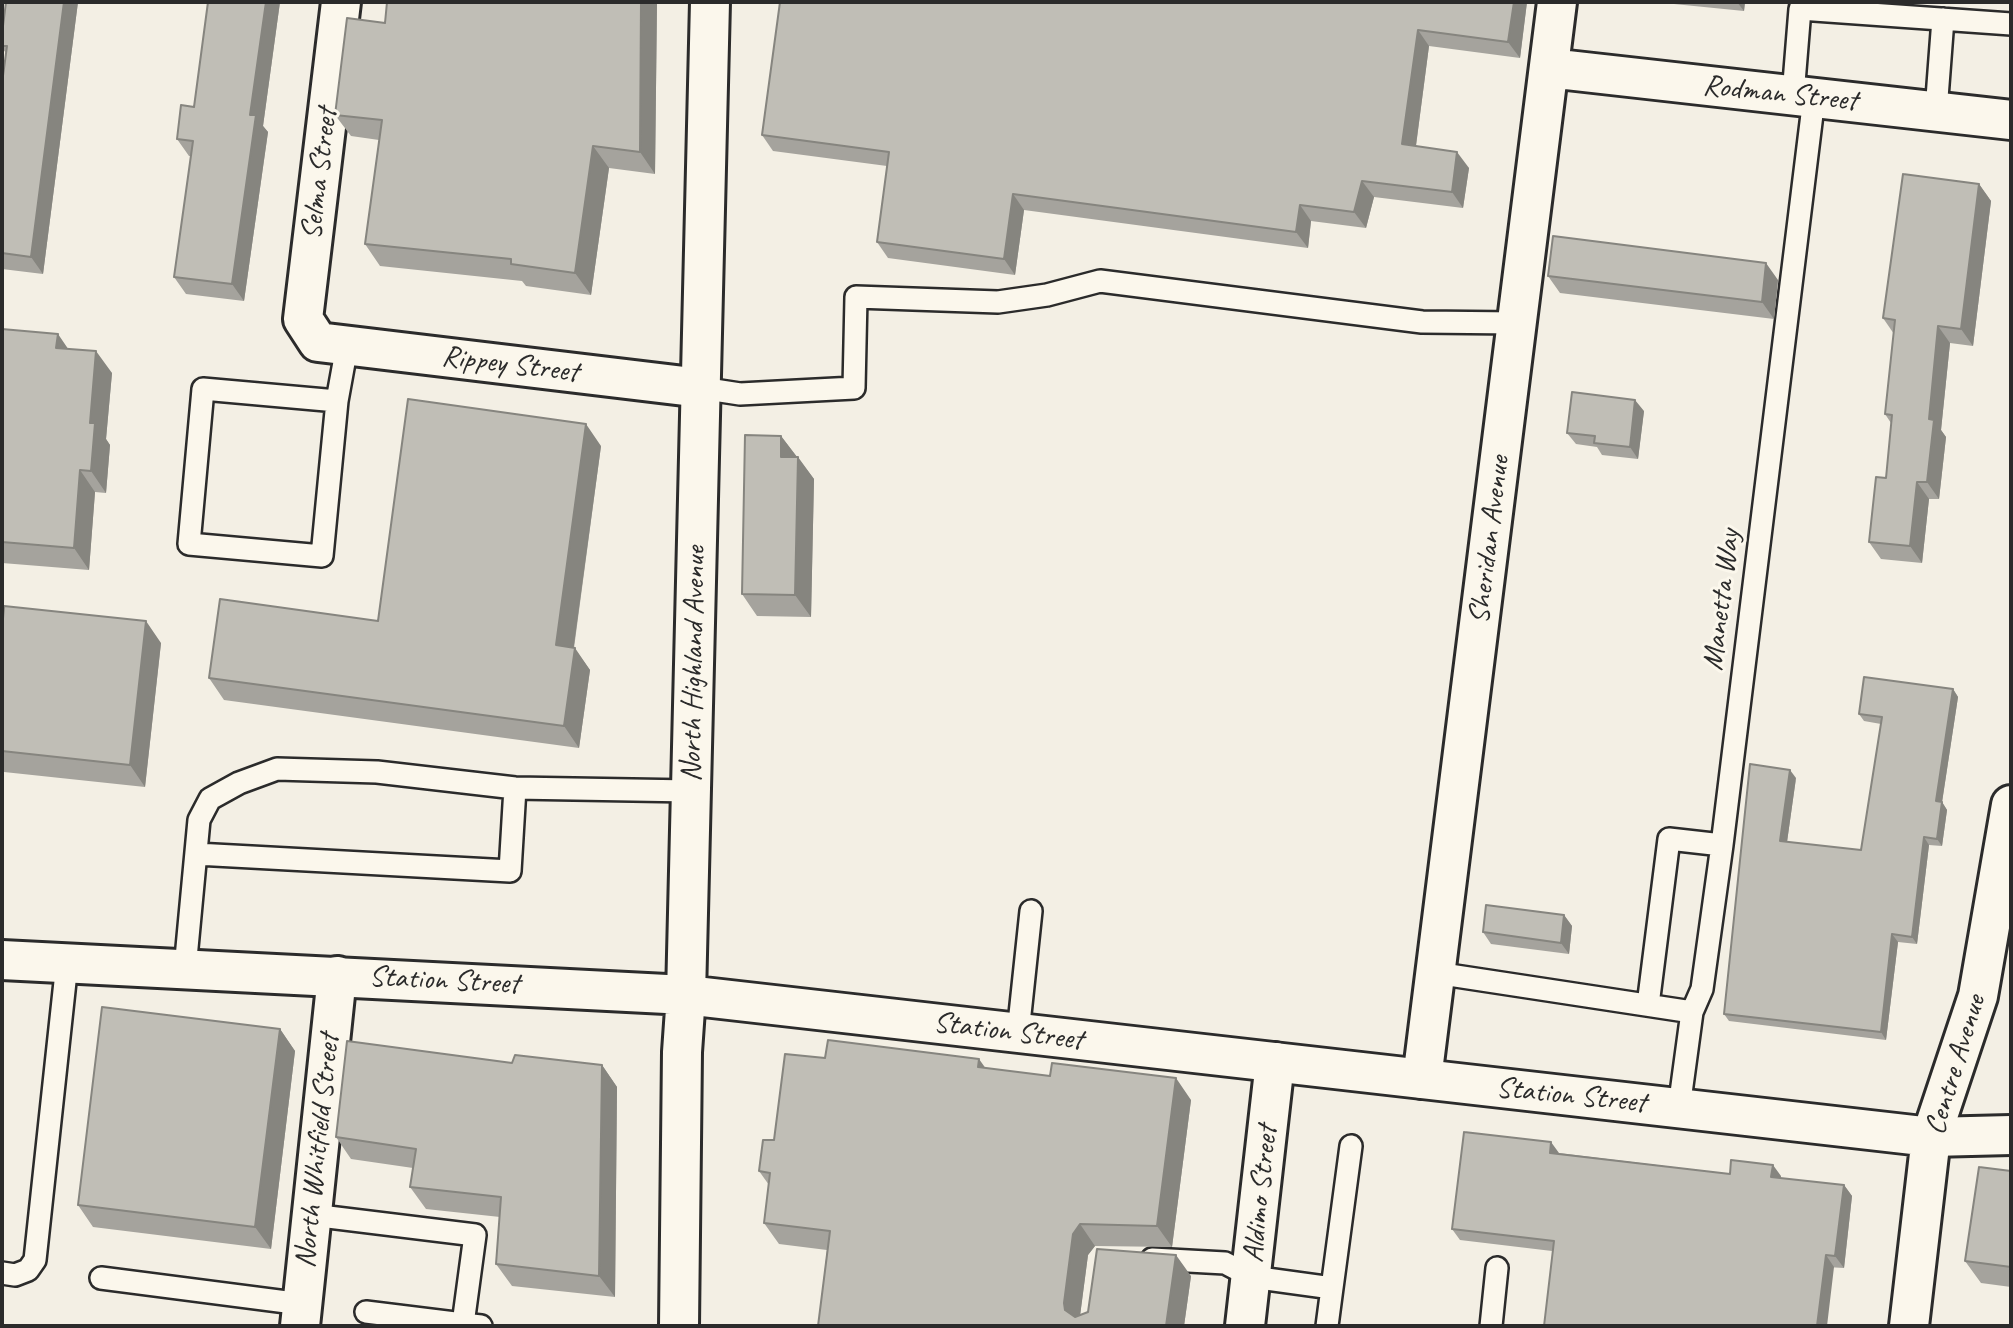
<!DOCTYPE html>
<html>
<head>
<meta charset="utf-8">
<style>
  body { margin:0 }
  #map { position:relative; width:2013px; height:1328px; overflow:hidden; background:#f3efe4; font-family:Caveat,sans-serif }
  canvas { display:block }
  .frame { position:absolute; inset:0; border:4px solid #2b2b2b; pointer-events:none }
</style>
</head>
<body>
<div id="map">
<canvas width="2013" height="1328"></canvas>
<div class="frame"></div>
</div>
<script>
const c = document.querySelector('canvas').getContext('2d');
c.lineJoin = 'round';
function shape(rows) {
  const path = new Path2D();
  for (const r of rows) {
    path.moveTo(r[0], r[1]);
    for (let i = 2; i < r.length; i += 2) path.lineTo(r[i], r[i + 1]);
  }
  return path;
}
function stroke(path, color, width, dash) {
  c.strokeStyle = color;
  c.lineWidth = width;
  c.lineCap = dash ? 'butt' : 'round';
  c.setLineDash(dash || []);
  c.stroke(path);
}
function paint(path, color) {
  c.fillStyle = color;
  c.fill(path, 'evenodd');
}
function drawText(font, color, halo, rows, align = 'center') {
  c.font = font + ' Caveat,sans-serif';
  c.lineWidth = 6;
  c.setLineDash([]);
  c.textBaseline = 'middle';
  c.strokeStyle = halo;
  c.fillStyle = color;
  for (const [text, x, y, turn = 0] of rows) {
    c.save();
    c.translate(x, y);
    c.rotate((+turn || 0) * Math.PI / 180);
    c.textAlign = isNaN(turn) ? turn : align;
    if (halo) c.strokeText(text, 0, 0);
    c.fillText(text, 0, 0);
    c.restore();
  }
}
const lane = shape([
  [1793,95,1800,9,2011,24],
  [1936,111,1943,19],
  [701,388,740,394,854,388,856,297,998,302,1047,295,1100,281,1422,322,1517,323],
  [337,401,203,389,189,544,322,556,337,401,347,346],
  [196,854,510,871,515,788],
  [185,969,199,820,210,799,239,783,277,769,377,772,515,788,691,791],
  [1436,973,1692,1012],
  [1648,1005,1669,839,1722,845],
  [1018,1033,1031,911],
  [1679,1108,1692,1012,1702,989,1722,845,1814,98],
  [312,1215,475,1235,463,1324,481,1326],
  [1152,1259,1225,1263,1252,1277,1332,1288,1327,1326],
  [2,1273,15,1275,28,1270,35,1260,67,963],
  [101,1278,302,1304],
  [1332,1288,1351,1146],
  [366,1312,463,1324],
  [1491,1326,1497,1268]
]);
const street = shape([
  [341,2,303,319,318,342,701,388],
  [1549,68,2011,120],
  [1422,1079,1557,2],
  [1931,1137,2011,1135],
  [300,1326,337,976],
  [1245,1326,1275,1062]
]);
const secondary = shape([
  [2,960,686,995,1931,1137],
  [679,1326,682,1052,686,995,710,2],
  [1909,1326,1931,1137,1978,996,2011,805]
]);
stroke(lane, '#2b2b2b', 26);
stroke(street, '#2b2b2b', 44);
stroke(secondary, '#2b2b2b', 44);
stroke(lane, '#fbf7ec', 21);
stroke(street, '#fbf7ec', 38);
stroke(secondary, '#fbf7ec', 38);
paint(shape([
  [6,2,78,2,43,274,2,269,2,83,6,53,2,48,2,34],
  [208,2,280,2,263,126,268,132,244,301,186,294,174,277,191,156,189,156,177,139,194,107],
  [657,2,655,174,609,168,591,295,526,286,522,281,380,266,365,244,379,140,351,136,335,115,385,23],
  [1527,2,1520,58,1429,46,1416,146,1469,168,1463,208,1374,197,1366,228,1311,221,1308,248,1024,210,1015,275,888,258,877,242,887,166,773,151,762,135],
  [1654,2,1745,2,1744,11],
  [1979,184,1991,201,1973,346,1950,343,1941,430,1946,437,1939,499,1929,499,1922,563,1881,559,1869,542,1886,478,1891,423,1885,414,1894,334,1883,318],
  [1548,276,1778,280,1774,319,1560,293],
  [2,329,68,349,112,373,106,439,110,445,106,493,95,492,89,570,2,563],
  [1644,411,1638,459,1602,455,1597,447,1576,444,1567,433],
  [781,436,814,479,811,617,757,616,742,594],
  [601,446,574,648,590,670,579,748,224,700,209,678,378,621],
  [2,631,161,643,145,787,4,772,2,769],
  [1953,689,1958,697,1942,802,1947,810,1942,846,1929,845,1917,944,1898,942,1886,1040,1729,1021,1724,1014,1796,778,1787,842,1861,850,1881,724,1864,721,1859,714],
  [1564,915,1572,926,1569,954,1491,944,1483,932],
  [280,1029,295,1051,271,1249,93,1227,78,1205],
  [825,1058,985,1068,1191,1100,1172,1247,1095,1246,1088,1255,1080,1315,1191,1276,1184,1326,818,1326,827,1250,779,1244,764,1223,769,1185,759,1171,774,1140],
  [512,1063,602,1065,617,1087,615,1297,512,1286,496,1264,500,1217,426,1209,410,1187,413,1168,351,1159,336,1137],
  [1559,1153,1730,1174,1781,1176,1781,1178,1844,1185,1852,1196,1844,1268,1552,1251,1460,1240,1452,1229],
  [2011,1171,2011,1287,1981,1283,1965,1261]
]), '#a5a39d');
paint(shape([
  [64,2,78,2,43,274,31,257],
  [266,2,280,2,263,126,268,132,244,301,232,284,250,115],
  [641,2,657,2,655,174,640,152],
  [1514,2,1527,2,1520,58,1508,42],
  [1737,2,1745,2,1744,11],
  [1418,30,1429,46,1414,160,1402,144],
  [593,146,609,168,591,295,575,273],
  [1457,152,1469,168,1463,208,1452,192],
  [1362,181,1374,197,1366,228,1354,212],
  [1979,184,1991,201,1973,346,1961,329],
  [1013,194,1024,210,1015,275,1004,259],
  [1300,205,1311,221,1308,248,1296,232],
  [1766,263,1778,280,1774,319,1762,302],
  [1938,326,1950,343,1941,430,1946,437,1939,499,1927,482,1929,419],
  [58,334,73,356,56,348],
  [96,351,112,373,106,439,110,445,106,493,91,471,90,423],
  [1635,400,1644,411,1638,459,1630,447],
  [586,424,601,446,571,667,556,645],
  [781,436,797,457,781,457],
  [798,457,814,479,811,617,795,595],
  [80,470,95,492,89,570,74,548],
  [1917,482,1929,499,1922,563,1910,546],
  [146,621,161,643,145,787,130,765],
  [575,648,590,670,579,748,564,726],
  [1953,689,1958,697,1941,809,1936,801],
  [1790,770,1796,778,1786,849,1780,841],
  [1942,802,1947,810,1942,846,1937,839],
  [1924,837,1929,845,1917,944,1912,937],
  [1564,915,1572,926,1569,954,1561,943],
  [1892,934,1898,942,1886,1040,1881,1032],
  [280,1029,295,1051,271,1249,255,1227],
  [979,1059,994,1080,978,1067],
  [602,1065,617,1087,615,1297,599,1276],
  [1176,1078,1191,1100,1172,1247,1157,1226],
  [1551,1142,1559,1153,1558,1165,1550,1153],
  [1773,1165,1781,1176,1779,1188,1771,1177],
  [1844,1185,1852,1196,1844,1268,1835,1256],
  [1080,1224,1095,1246,1088,1255,1079,1324,1065,1310,1064,1303,1073,1234],
  [1176,1255,1191,1276,1184,1326,1166,1326],
  [1826,1255,1834,1267,1827,1326,1817,1326]
]), '#86857f');
const building = shape([
  [6,2,64,2,31,257,2,253,2,83,7,46,2,46,2,34,6,2],
  [208,2,266,2,250,115,256,115,232,284,174,277,193,141,177,139,181,105,194,107,208,2],
  [387,2,641,2,640,152,593,146,575,273,511,264,511,259,365,244,382,120,335,115,347,18,385,23,387,2],
  [780,2,1514,2,1508,42,1418,30,1402,144,1457,152,1452,192,1362,181,1354,212,1300,205,1296,232,1013,194,1004,259,877,242,889,152,762,135,780,2],
  [1903,174,1979,184,1961,329,1938,326,1929,419,1934,420,1927,482,1917,482,1910,546,1869,542,1876,477,1886,478,1892,415,1885,414,1895,320,1883,318,1903,174],
  [1553,236,1766,263,1762,302,1548,276,1553,236],
  [2,329,58,334,56,348,96,351,90,423,95,423,91,471,80,470,74,548,2,542,2,329],
  [1572,392,1635,400,1630,447,1594,443,1595,436,1567,433,1572,392],
  [408,399,586,424,556,645,575,648,564,726,209,678,220,599,378,621,408,399],
  [745,435,781,436,781,457,798,457,795,595,742,594,745,435],
  [4,606,146,621,130,765,2,751,2,631,4,606],
  [1864,677,1953,689,1936,801,1942,802,1937,839,1924,837,1912,937,1892,934,1881,1032,1724,1014,1750,764,1790,770,1780,841,1861,850,1882,717,1859,714,1864,677],
  [1486,905,1564,915,1561,943,1483,932,1486,905],
  [102,1007,280,1029,255,1227,78,1205,102,1007],
  [828,1040,979,1059,978,1067,1050,1076,1052,1063,1176,1078,1157,1226,1080,1224,1073,1234,1064,1303,1065,1310,1075,1317,1088,1312,1097,1249,1176,1255,1166,1326,818,1326,830,1231,764,1223,770,1173,759,1171,763,1140,774,1140,785,1054,825,1058,828,1040],
  [347,1041,512,1063,515,1055,602,1065,599,1276,496,1264,501,1197,410,1187,416,1149,336,1137,347,1041],
  [1464,1132,1551,1142,1550,1153,1730,1174,1731,1160,1773,1165,1771,1177,1844,1185,1835,1256,1826,1255,1817,1326,1544,1326,1554,1241,1452,1229,1464,1132],
  [1979,1167,2011,1171,2011,1267,1965,1261,1979,1167]
]);
paint(building, '#c0beb6');
stroke(building, '#86857f', 2);
drawText('30px', '#2b2b2b', '#fbf7ec', [
  ["Rodman Street",1780,94,6],
  ["Selma Street",320,174,-83],
  ["Rippey Street",510,365,7],
  ["Sheridan Avenue",1490,540,-83],
  ["Manetta Way",1722,600,-83],
  ["North Highland Avenue",694,664,-89],
  ["Station Street",444,981,3],
  ["Station Street",1008,1032,7],
  ["Centre Avenue",1956,1065,-73],
  ["Station Street",1571,1096,6],
  ["North Whitfield Street",318,1151,-84],
  ["Aldimo Street",1261,1194,-84]
]);
</script>
</body>
</html>
